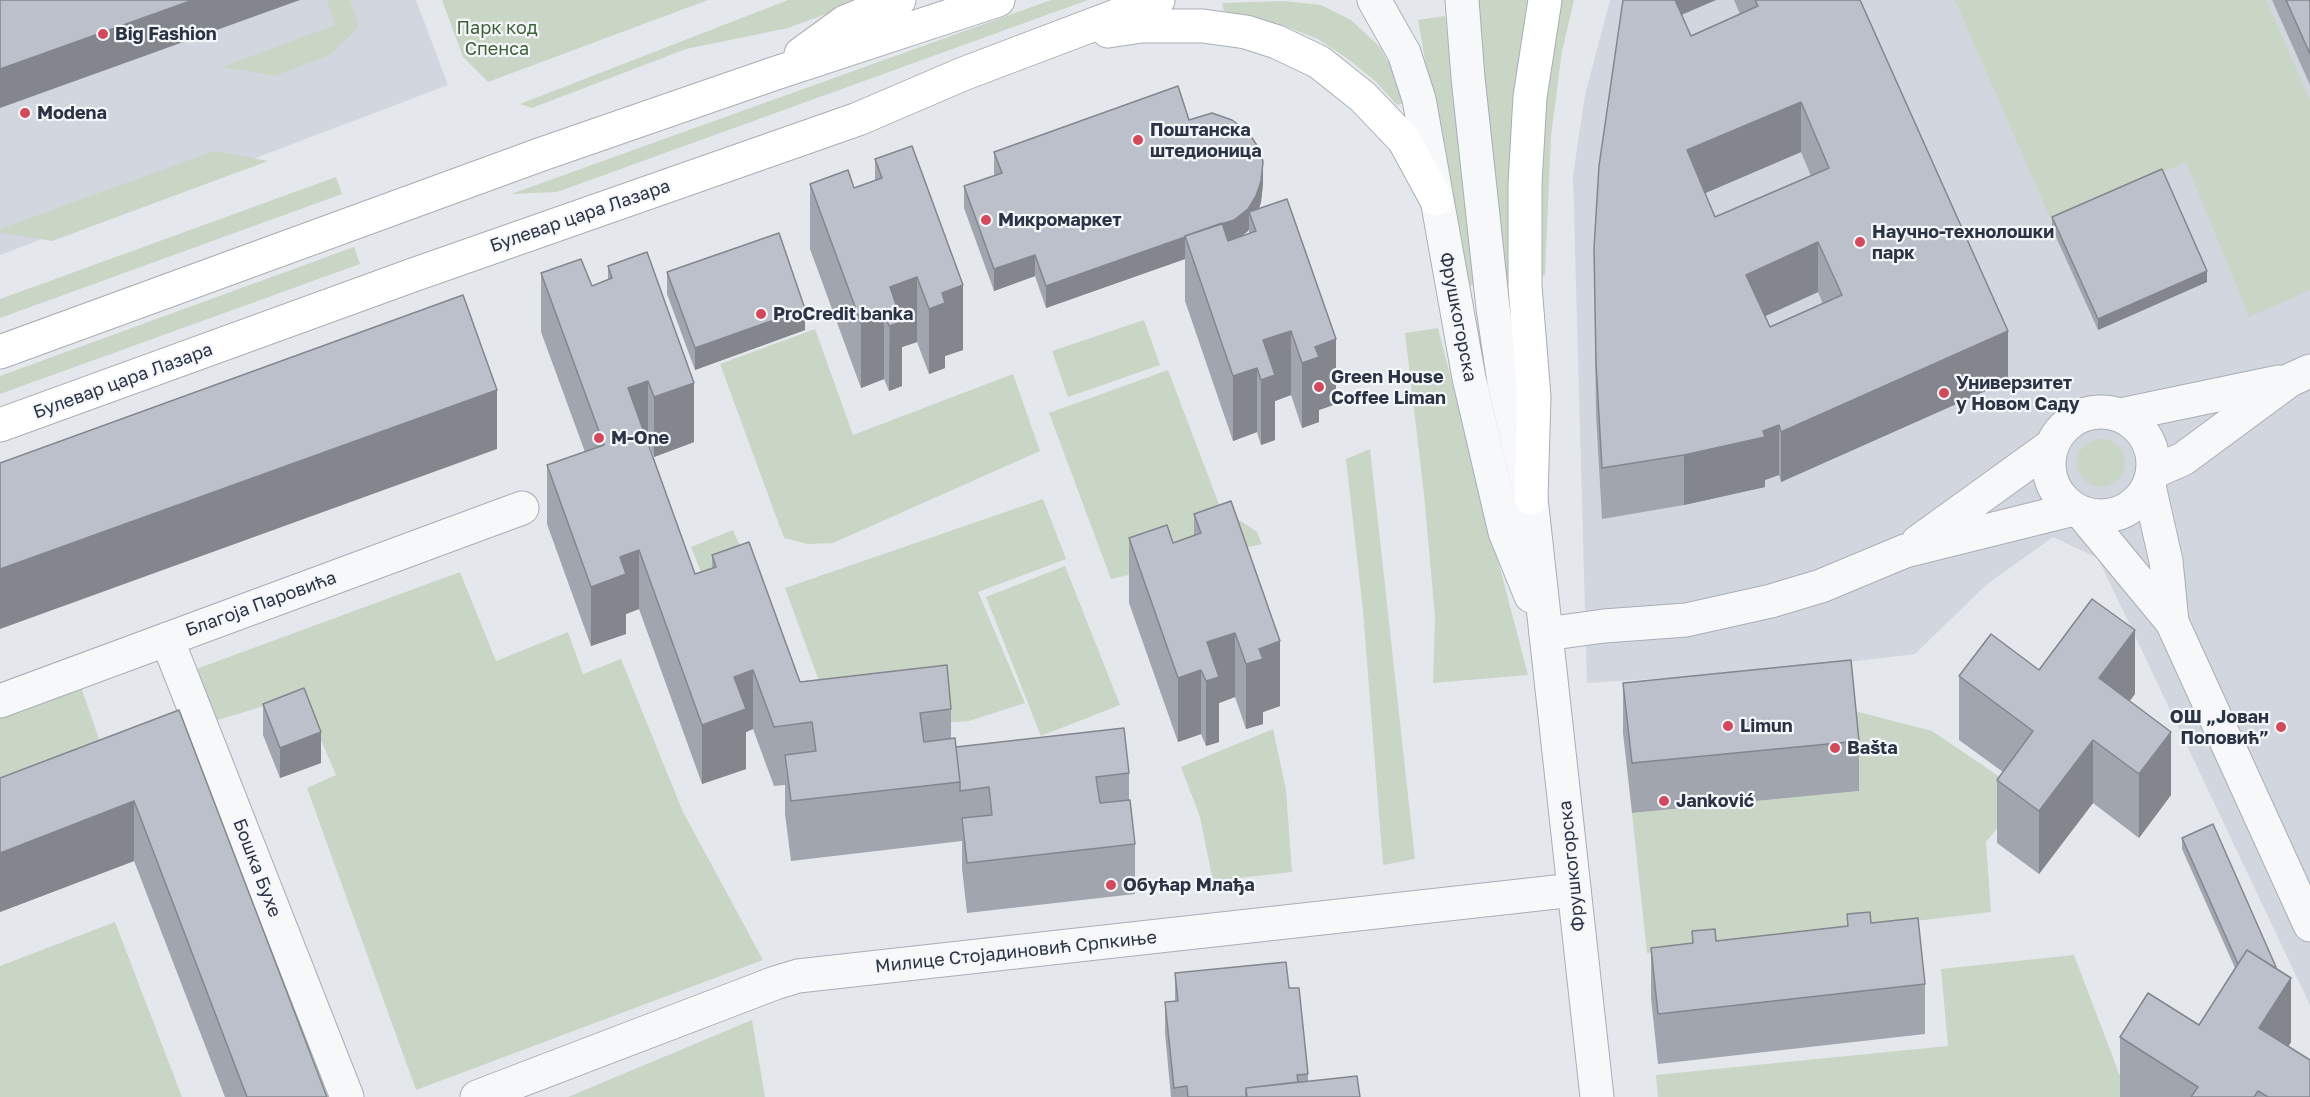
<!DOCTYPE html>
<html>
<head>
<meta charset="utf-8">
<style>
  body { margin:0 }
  canvas { display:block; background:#e4e7ec }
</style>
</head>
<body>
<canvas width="2310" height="1097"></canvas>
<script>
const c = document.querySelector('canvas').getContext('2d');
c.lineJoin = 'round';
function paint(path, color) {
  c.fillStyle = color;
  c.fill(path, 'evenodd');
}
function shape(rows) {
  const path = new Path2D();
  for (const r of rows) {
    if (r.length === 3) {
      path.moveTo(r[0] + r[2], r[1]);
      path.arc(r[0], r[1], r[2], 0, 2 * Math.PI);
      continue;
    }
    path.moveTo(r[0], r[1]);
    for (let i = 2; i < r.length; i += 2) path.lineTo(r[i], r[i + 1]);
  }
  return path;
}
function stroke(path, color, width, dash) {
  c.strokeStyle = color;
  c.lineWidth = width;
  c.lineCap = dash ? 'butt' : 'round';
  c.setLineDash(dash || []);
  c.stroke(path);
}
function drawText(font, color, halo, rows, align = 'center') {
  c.font = font + ' "Golos Text",sans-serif';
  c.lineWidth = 4.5;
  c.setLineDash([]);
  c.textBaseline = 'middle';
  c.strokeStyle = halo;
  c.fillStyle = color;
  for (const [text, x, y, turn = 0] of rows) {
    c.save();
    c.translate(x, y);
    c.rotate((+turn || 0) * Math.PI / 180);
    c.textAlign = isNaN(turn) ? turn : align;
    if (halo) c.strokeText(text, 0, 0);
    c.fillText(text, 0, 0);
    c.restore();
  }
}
paint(shape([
  [0,0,416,0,448,85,0,255],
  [1610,0,2310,0,2310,1005,2098,558,2053,537,1986,585,1915,654,1765,672,1587,683,1573,176,1585,95]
]), '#d2d6de');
paint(shape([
  [327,0,350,0,359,27,330,55,275,76,222,67,335,25],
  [442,0,708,0,488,82,463,57],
  [788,0,864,0,788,28,686,49,532,108,520,104],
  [1051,0,1088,0,557,192,511,194],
  [1478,0,1534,0,1510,279,1502,280],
  [1557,0,1574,0,1562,51,1551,136,1545,275,1537,276,1537,186],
  [1955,0,2266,0,2310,100,2310,290,2249,317,2186,162,2051,220],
  [1283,1,1321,5,1351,20,1380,47,1398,80,1404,103,1397,105,1375,81,1348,59,1318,39,1279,24,1224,11,1222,3],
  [1445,16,1480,284,1465,286,1418,20],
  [214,151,268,161,52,241,0,232,0,229],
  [336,177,342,194,0,318,0,299],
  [354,247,360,264,0,394,0,376],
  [1144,320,1160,365,1068,397,1052,351],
  [1438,328,1496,553,1528,675,1433,683,1435,617,1424,494,1405,333],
  [815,329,853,435,1013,374,1040,451,833,543,808,544,784,538,720,364],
  [1168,370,1220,507,1257,532,1262,544,1111,579,1049,413],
  [2101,463,24],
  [1370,449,1415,859,1383,865,1363,611,1346,459],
  [1043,499,1066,559,978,592,1025,703,969,721,837,730,785,588],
  [733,530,744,555,701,572,691,547],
  [1065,566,1120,705,1041,736,986,597],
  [460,572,496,661,568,632,583,674,621,659,683,812,763,960,416,1090,307,788,336,775,318,733,274,703,208,723,188,672],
  [80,684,111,774,0,815,0,714],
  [1851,710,1932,731,2025,794,1986,842,1991,912,1647,953,1632,813,1859,791],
  [1273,729,1286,790,1292,872,1213,881,1200,817,1181,767],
  [115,922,182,1097,0,1097,0,966],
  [2074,955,2128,1097,1658,1097,1656,1075,1948,1046,1941,969],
  [752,1020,765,1097,568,1097]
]), '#c9d6c5');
const minor = shape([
  [2101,464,52],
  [2121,415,2279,382],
  [2153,472,2183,459,2290,380,2310,371],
  [2149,486,2166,561,2172,622],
  [2082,513,2172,622,2310,925],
  [1918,542,2051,446],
  [1546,634,1604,626,1686,620,1771,601,1821,586,1905,551,2074,509],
  [167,639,347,1097],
  [0,701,522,508],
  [477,1097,775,983,798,976,1574,890]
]);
const tertiary = shape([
  [1374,0,1404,53,1419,99,1469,378,1505,532,1531,596],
  [1462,0,1468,78,1493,308,1504,382,1531,498,1597,1097]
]);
const secondary = shape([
  [1108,31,1142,26,1203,26,1246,32,1277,42,1319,62,1363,97,1404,140,1436,199],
  [801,54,845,22,899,0],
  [0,352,542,154,773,74,998,0],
  [0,425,413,275,858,119,963,74,1158,0],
  [1531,498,1534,397,1525,286,1525,184,1530,97,1545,0]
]);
stroke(minor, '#a9aeb7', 35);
stroke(tertiary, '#a9aeb7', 35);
stroke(secondary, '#a9aeb7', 35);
stroke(minor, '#f7f8fa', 33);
stroke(tertiary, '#f7f8fa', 33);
stroke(secondary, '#fff', 33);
paint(shape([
  [1623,0,1716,0,1682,15,1691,36,1740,14,1734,0,1860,0,2008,381,1781,482,1779,475,1765,480,1765,487,1684,505,1602,519,1596,414,1594,248],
  [1801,152,1811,176,1715,217,1705,193],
  [1818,292,1823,304,1770,327,1765,316],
  [2272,0,2310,0,2310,85],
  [1189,120,1263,184,1261,202,1259,209,1336,404,1319,410,1319,422,1302,428,1291,395,1275,401,1275,440,1261,445,1257,432,1233,441,1185,301,1185,259,1046,308,1035,276,994,291,964,208,964,186,995,176,994,173,994,152],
  [1249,229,1249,234,1240,237,1248,231],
  [875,159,963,350,945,356,945,368,929,374,917,342,902,347,902,386,889,391,884,379,861,388,810,249,810,184,854,188,875,181],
  [2052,217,2207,282,2098,330,2052,228],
  [608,266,694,442,654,457,648,440,647,441,695,574,712,568,712,555,800,682,951,709,951,739,956,747,1129,773,1129,800,1135,844,1135,894,967,913,962,868,962,841,791,861,785,814,785,785,774,786,753,729,746,732,746,769,702,784,639,609,626,614,626,634,591,646,547,524,547,465,585,452,541,332,541,273,592,286,608,280],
  [667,272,805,330,695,370,667,294],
  [1194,514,1280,706,1263,712,1263,724,1246,729,1235,697,1219,703,1219,742,1206,746,1201,734,1178,742,1129,603,1129,538,1173,543,1194,535],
  [2039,670,2135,694,2129,701,2171,795,2139,838,2093,803,2039,874,1997,843,1997,780,2003,772,1959,740,1959,676],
  [1623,683,1859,741,1859,791,1632,813,1623,733],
  [263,704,321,763,280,778,263,735],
  [179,710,327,1097,225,1097,134,861,0,912],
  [2182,838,2276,968,2291,1042,2288,1046,2310,1097,2120,1097,2120,1037,2199,1025,2235,968,2182,849],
  [1847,914,1871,923,1925,984,1925,1034,1658,1064,1651,998,1651,948,1692,943,1692,931,1716,941,1847,926],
  [1175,973,1289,988,1308,1074,1308,1081,1360,1097,1171,1097,1165,1033,1165,1002,1175,1001]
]), '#a1a5ae');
paint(shape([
  [193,0,300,0,0,108,0,69],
  [1663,0,1716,0,1663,22],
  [1801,102,1801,152,1687,201,1687,150],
  [1263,162,1263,184,1261,202,1256,217,1249,212,1249,229,1248,231,1234,242,1192,256],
  [1185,237,1185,259,1046,308,1046,286],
  [1818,242,1818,292,1746,325,1746,275],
  [1035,255,1035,276,994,291,994,269],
  [2207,271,2207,282,2098,330,2098,319],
  [917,277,917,342,902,347,902,386,889,391,890,287],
  [963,285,963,350,945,356,945,368,929,374,929,309,942,293],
  [805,309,805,330,695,370,695,348],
  [884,314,884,379,861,388,861,323],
  [1291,331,1291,395,1275,401,1275,440,1261,445,1261,380,1263,340],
  [2008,331,2008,381,1781,482,1781,432],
  [1336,339,1336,404,1319,410,1319,422,1302,428,1302,363,1315,347],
  [1257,368,1257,432,1233,441,1233,376],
  [648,381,648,440,628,447,628,388],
  [694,383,694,442,654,457,654,397],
  [497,390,497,449,0,629,0,569],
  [1779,425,1779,475,1765,480,1765,487,1684,505,1684,455,1763,431],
  [639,550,639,609,626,614,626,634,591,646,591,587,620,557],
  [2135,630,2135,694,2099,742,2099,678],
  [1235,633,1235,697,1219,703,1219,742,1206,746,1206,681,1207,642],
  [1280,641,1280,706,1263,712,1263,724,1246,729,1246,664,1259,649],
  [753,670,753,729,746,732,746,769,702,784,702,725,734,677],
  [1201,670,1201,734,1178,742,1178,678],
  [321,732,321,763,280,778,280,748],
  [2171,732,2171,795,2139,838,2139,774],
  [2093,740,2093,803,2039,874,2039,811],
  [134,801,134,861,0,912,0,853],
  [2291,978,2291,1042,2259,1092,2259,1028]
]), '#83868d');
const building = shape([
  [0,0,193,0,0,69,0,0],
  [1623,0,1675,0,1691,36,1758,6,1755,0,1860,0,2008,331,1781,432,1779,425,1763,431,1765,437,1684,455,1602,468,1596,364,1594,248,1599,166,1623,0],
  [1801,102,1829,168,1715,217,1687,150,1801,102],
  [1818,242,1842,295,1770,327,1746,275,1818,242],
  [2286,0,2310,0,2310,54,2286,0],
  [1178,86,1189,120,1212,113,1232,120,1248,132,1260,150,1263,162,1261,181,1256,196,1248,209,1234,220,1185,236,1185,237,1046,286,1035,255,994,269,964,186,1002,173,994,152,1178,86],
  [912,146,963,285,942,293,945,303,929,309,917,277,890,287,902,322,889,326,884,314,861,323,810,184,848,170,854,188,882,178,875,159,912,146],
  [2162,169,2207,271,2098,319,2052,217,2162,169],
  [1287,199,1336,339,1315,347,1319,357,1302,363,1291,331,1263,340,1275,375,1261,380,1257,368,1233,376,1185,236,1222,223,1228,241,1256,231,1249,212,1287,199],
  [779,233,805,309,695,348,667,272,779,233],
  [647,252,694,383,654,397,648,381,628,388,695,574,716,567,712,555,749,542,800,682,947,665,951,709,920,713,924,742,955,738,960,782,791,801,785,755,816,751,812,722,774,727,753,670,734,677,746,709,702,725,639,550,620,557,626,574,591,587,547,465,604,445,541,273,581,259,592,286,612,278,608,266,647,252],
  [463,295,497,390,0,569,0,463,463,295],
  [1231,501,1280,641,1259,649,1263,659,1246,664,1235,633,1207,642,1219,677,1206,681,1201,670,1178,678,1129,538,1167,525,1173,543,1201,533,1194,514,1231,501],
  [2092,599,2135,630,2099,678,2171,732,2139,774,2093,740,2039,811,1997,780,2033,731,1959,676,1991,634,2039,670,2092,599],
  [1851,660,1859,741,1632,763,1623,683,1851,660],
  [304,688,321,732,280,748,263,704,304,688],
  [179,710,327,1097,247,1097,134,801,0,853,0,778,179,710],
  [1124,728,1129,773,1096,777,1100,803,1130,800,1135,844,967,863,962,818,992,815,989,787,960,791,960,782,956,747,1124,728],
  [2213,824,2276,967,2275,968,2247,950,2238,964,2182,838,2213,824],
  [1870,912,1871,923,1918,918,1925,984,1658,1014,1651,948,1693,943,1692,931,1715,929,1716,941,1848,926,1847,914,1870,912],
  [2247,950,2291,978,2259,1028,2310,1060,2310,1097,2268,1097,2258,1091,2254,1097,2191,1097,2198,1087,2120,1037,2148,993,2199,1025,2247,950],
  [1286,962,1289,988,1299,988,1308,1074,1297,1075,1298,1082,1246,1088,1246,1097,1188,1097,1187,1086,1174,1088,1165,1002,1178,1001,1175,973,1286,962],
  [1357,1076,1360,1097,1247,1097,1246,1088,1357,1076]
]);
paint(building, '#bbc0ca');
stroke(building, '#83868d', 1.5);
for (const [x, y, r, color] of [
  [103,34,6,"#d1495b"],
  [25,113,6,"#d1495b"],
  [1138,140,6,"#d1495b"],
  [986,220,6,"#d1495b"],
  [1860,242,6,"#d1495b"],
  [761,314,6,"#d1495b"],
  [1319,387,6,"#d1495b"],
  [1944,393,6,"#d1495b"],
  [599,438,6,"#d1495b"],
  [1728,726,6,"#d1495b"],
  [2281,727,6,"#d1495b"],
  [1835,748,6,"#d1495b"],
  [1664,801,6,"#d1495b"],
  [1111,885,6,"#d1495b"]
]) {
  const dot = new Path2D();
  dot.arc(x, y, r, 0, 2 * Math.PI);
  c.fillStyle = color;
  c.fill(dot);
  stroke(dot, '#f4f6f9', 2);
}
drawText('18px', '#3f6138', '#f4f6f9', [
  ["Парк код",497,28],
  ["Спенса",497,49]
]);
drawText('bold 18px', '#2b3445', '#f4f6f9', [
  ["Big Fashion",115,34],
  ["Modena",37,113],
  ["Поштанска",1150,130],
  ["штедионица",1150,151],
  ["Микромаркет",998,220],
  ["Научно-технолошки",1872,232],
  ["парк",1872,253],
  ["ProCredit banka",773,314],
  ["Green House",1331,377],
  ["Coffee Liman",1331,398],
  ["Универзитет",1956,383],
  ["у Новом Саду",1956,404],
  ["M-One",611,438],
  ["ОШ „Јован",2269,717,"right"],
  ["Поповић”",2269,738,"right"],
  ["Limun",1740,726],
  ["Bašta",1847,748],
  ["Janković",1676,801],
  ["Обућар Млађа",1123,885]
], 'left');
drawText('18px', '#2b3445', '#f4f6f9', [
  ["Булевар цара Лазара",580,216,-19],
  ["Фрушкогорска",1458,317,79],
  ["Булевар цара Лазара",123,381,-20],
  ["Благоја Паровића",261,604,-20],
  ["Фрушкогорска",1572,866,-96],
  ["Бошка Бухе",257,868,69],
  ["Милице Стојадиновић Српкиње",1016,952,-6]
]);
</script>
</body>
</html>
